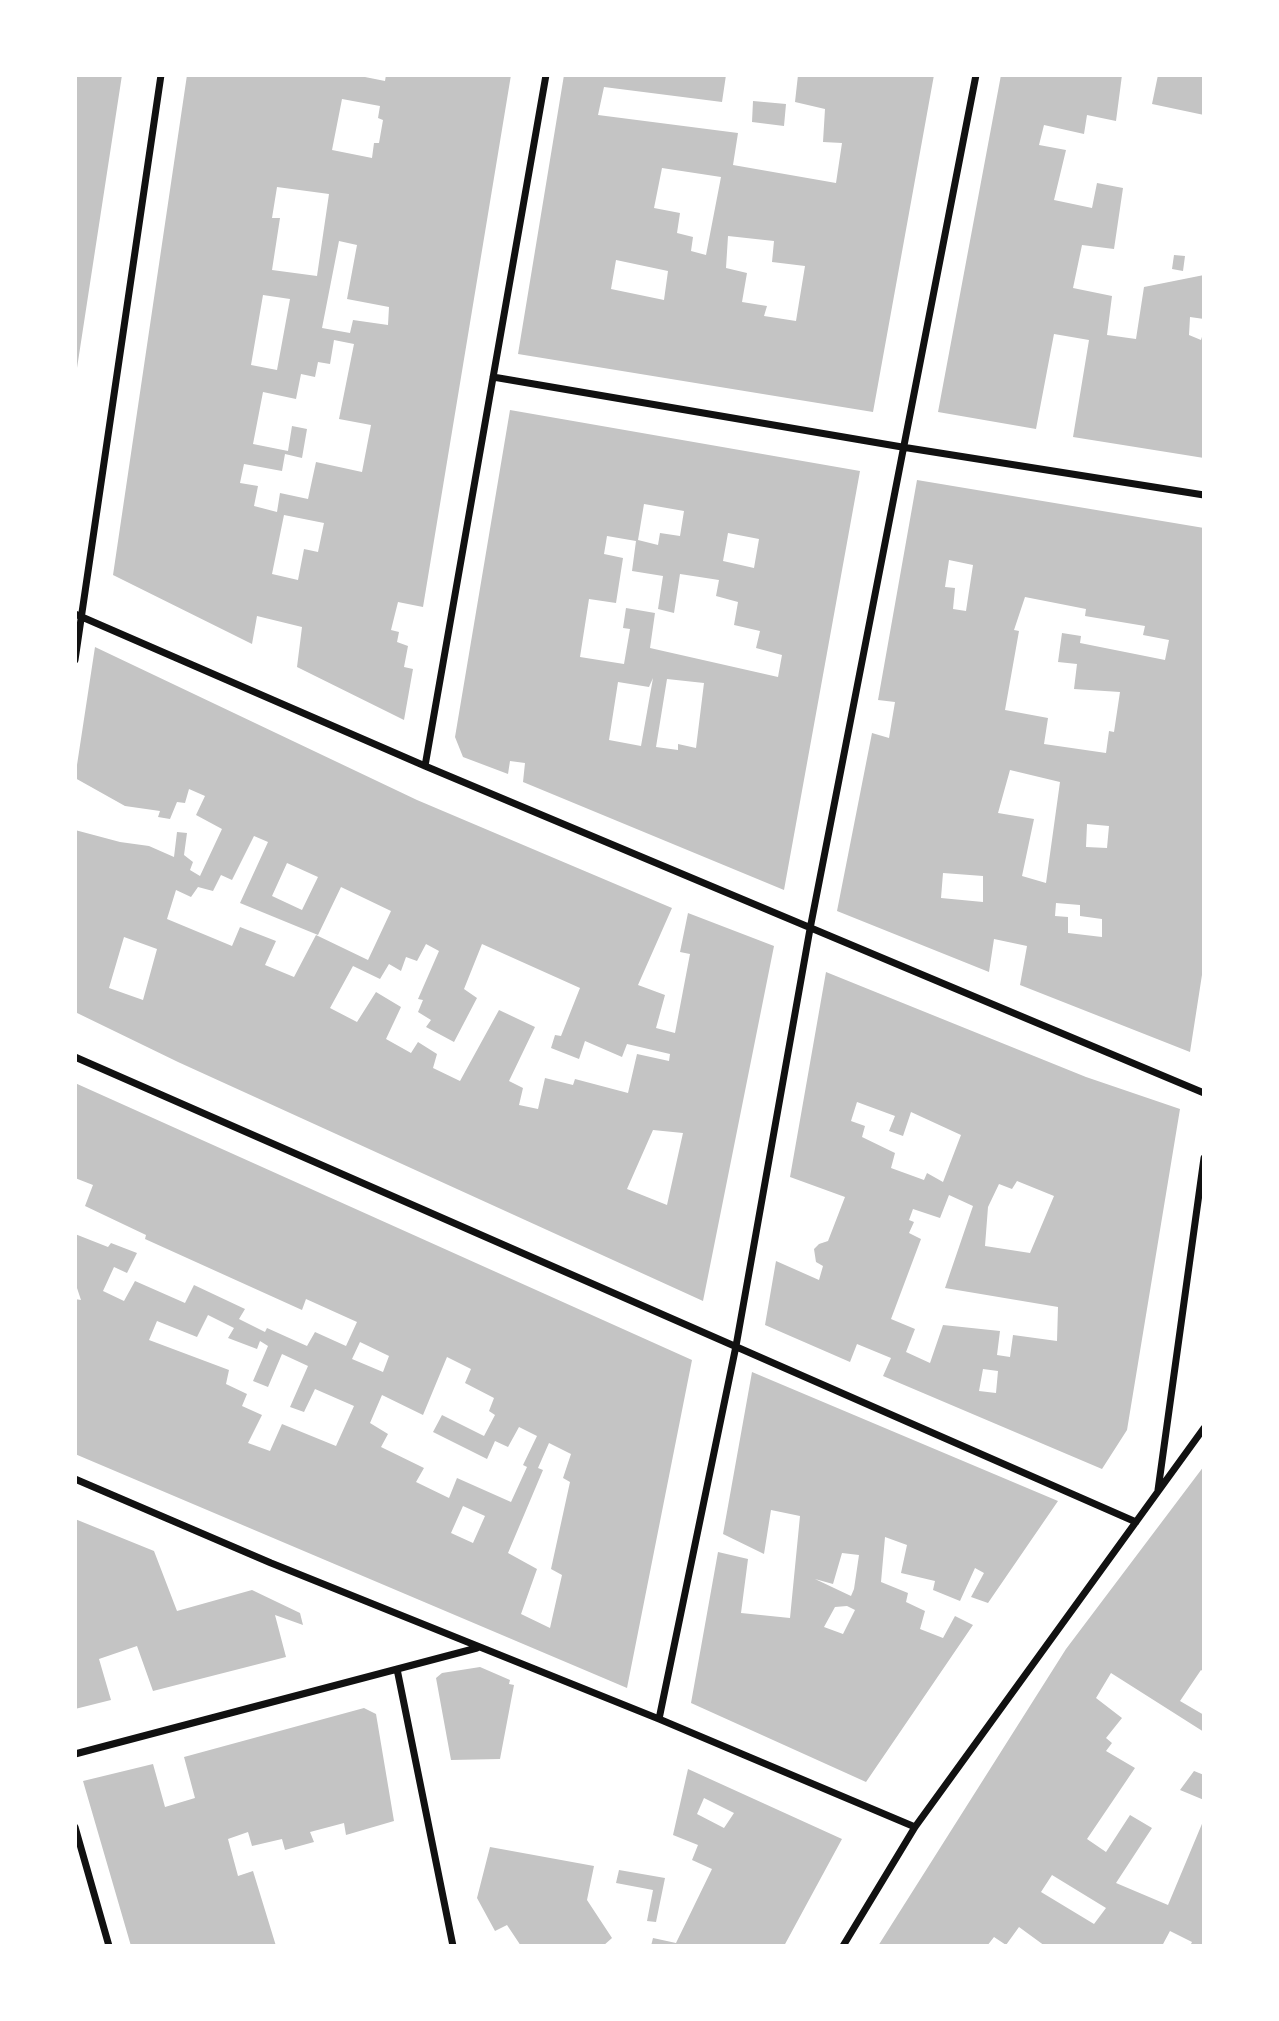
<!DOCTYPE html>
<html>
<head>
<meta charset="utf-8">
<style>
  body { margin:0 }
  #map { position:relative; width:1279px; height:2021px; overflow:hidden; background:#fff; font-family:Manrope,sans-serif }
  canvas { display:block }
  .frame { position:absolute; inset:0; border:77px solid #fff; pointer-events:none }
</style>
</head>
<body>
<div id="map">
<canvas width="1279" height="2021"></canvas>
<div class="frame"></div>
</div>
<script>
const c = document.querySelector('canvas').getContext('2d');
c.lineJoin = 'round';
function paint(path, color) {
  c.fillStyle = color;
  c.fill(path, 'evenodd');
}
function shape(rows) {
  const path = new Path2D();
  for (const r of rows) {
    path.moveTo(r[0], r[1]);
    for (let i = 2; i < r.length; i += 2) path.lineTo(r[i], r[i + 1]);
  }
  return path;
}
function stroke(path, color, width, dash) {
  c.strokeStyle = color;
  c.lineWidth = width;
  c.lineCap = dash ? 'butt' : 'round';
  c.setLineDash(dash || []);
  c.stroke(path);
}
paint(shape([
  [75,75,122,75,77,368,75,367],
  [187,75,355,75,385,81,386,75,511,75,423,607,398,602,391,630,399,632,397,642,408,646,404,667,413,669,404,720,297,667,302,627,257,616,252,644,113,575],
  [342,99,380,106,378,118,383,120,379,143,374,143,372,158,332,150],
  [277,187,329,194,317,276,272,270,280,218,272,218],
  [339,241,357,245,347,299,389,307,388,325,353,320,350,333,322,328],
  [263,295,290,299,277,370,251,365],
  [334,340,354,344,339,419,371,425,362,472,316,462,308,499,280,493,277,512,254,506,258,486,240,483,244,464,282,471,285,454,302,458,307,429,292,426,288,451,253,444,263,392,296,399,301,374,315,377,318,362,330,364],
  [284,515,324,523,318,552,304,549,298,580,272,574],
  [564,75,726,75,722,102,604,87,598,115,738,133,733,165,836,183,842,143,823,142,825,109,795,102,798,75,934,75,873,412,518,354],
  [662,168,721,177,706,255,691,251,693,237,677,233,680,213,654,208],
  [728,236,774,241,772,262,805,266,796,321,764,316,767,306,742,302,747,273,726,268],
  [616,260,668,271,664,300,611,289],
  [1001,75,1122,75,1116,121,1087,115,1084,134,1044,125,1039,145,1066,150,1054,200,1092,208,1097,183,1123,188,1114,249,1082,245,1073,288,1112,296,1107,335,1136,339,1144,287,1204,275,1204,319,1190,317,1189,335,1201,340,1204,330,1204,458,1073,437,1089,340,1054,334,1036,429,938,412],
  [1158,75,1204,75,1204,115,1152,104],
  [753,101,786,104,784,126,752,122],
  [1174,255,1185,256,1183,271,1172,269],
  [510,410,860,471,784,890,523,782,525,763,510,761,508,774,463,757,455,737],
  [644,504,684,511,680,536,660,533,658,545,638,540],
  [728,533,759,539,754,568,723,561],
  [607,536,636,541,632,571,663,576,658,609,674,613,680,574,719,580,716,596,738,602,734,625,760,631,756,648,782,655,778,677,650,648,655,613,626,608,623,628,630,629,624,664,580,657,589,599,616,603,623,558,604,554],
  [653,678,641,746,609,740,618,682,649,687],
  [667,679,704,683,696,748,678,744,678,750,656,747],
  [917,480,1204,528,1204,962,1190,1052,1020,985,1027,946,994,939,989,972,837,911,872,733,889,738,895,702,878,700],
  [949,560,973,565,966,611,953,609,955,588,945,587],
  [1025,597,1086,609,1085,616,1145,626,1143,635,1169,640,1165,660,1080,643,1081,636,1062,633,1058,662,1077,664,1074,689,1120,692,1114,732,1109,731,1106,753,1044,744,1048,718,1005,710,1019,631,1014,630],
  [1010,770,1060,782,1046,883,1022,876,1034,819,998,813],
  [1087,824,1109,826,1107,848,1086,847],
  [943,873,983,876,983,902,941,898],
  [1056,903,1080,905,1080,916,1102,919,1102,937,1068,933,1068,917,1055,916],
  [95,647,417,800,672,908,638,985,665,995,656,1028,675,1033,690,954,680,952,688,913,774,946,703,1301,178,1062,75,1012,75,830,120,842,149,846,174,857,177,832,187,833,184,855,193,862,190,870,200,876,222,829,196,815,205,796,189,789,185,803,177,802,170,819,158,817,160,811,125,806,75,778],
  [254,836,268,842,240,903,318,935,341,887,391,911,368,960,316,935,294,977,265,965,276,941,240,927,232,946,167,919,176,890,191,897,198,887,213,891,221,875,232,880],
  [287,863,318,877,302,910,272,896],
  [124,937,157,949,143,1000,109,988],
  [426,944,439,951,418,999,423,1000,418,1012,431,1020,426,1027,454,1042,477,998,464,989,482,944,580,988,561,1036,555,1035,551,1048,579,1059,585,1041,622,1057,627,1044,670,1054,669,1061,637,1054,628,1093,575,1079,573,1085,545,1078,538,1109,519,1105,523,1088,509,1081,535,1027,499,1010,460,1081,433,1068,437,1054,418,1042,411,1053,386,1039,401,1007,376,992,357,1022,330,1008,353,966,380,979,389,964,401,971,406,957,417,961],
  [653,1130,683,1133,667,1205,627,1189],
  [826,972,1086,1077,1180,1109,1127,1430,1102,1469,883,1376,891,1358,857,1344,850,1362,765,1325,776,1261,819,1280,823,1266,816,1262,814,1249,819,1244,828,1241,845,1197,790,1177],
  [857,1102,895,1116,889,1131,903,1136,911,1112,961,1135,943,1182,927,1173,924,1180,891,1168,895,1153,862,1137,865,1126,851,1121],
  [1017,1181,1054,1196,1030,1253,985,1246,988,1207,999,1184,1012,1189],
  [949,1195,973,1206,945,1288,1058,1307,1057,1341,1013,1335,1010,1357,997,1355,1000,1331,943,1325,930,1363,906,1352,915,1329,891,1319,921,1239,909,1233,914,1222,909,1220,913,1209,940,1218],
  [983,1369,998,1371,996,1393,979,1391],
  [75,1083,692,1360,627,1688,75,1454,75,1299,81,1300,75,1282,75,1234,108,1247,111,1243,137,1253,127,1273,114,1267,103,1291,124,1301,135,1281,185,1303,194,1285,245,1309,239,1319,265,1332,267,1328,307,1346,315,1332,346,1346,357,1322,306,1299,302,1310,145,1239,146,1235,85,1206,93,1185,75,1178],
  [208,1315,234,1328,228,1338,257,1349,260,1341,268,1346,253,1381,268,1387,282,1354,308,1366,290,1407,304,1412,315,1389,354,1406,336,1446,282,1424,270,1451,248,1443,262,1415,242,1406,247,1394,226,1384,229,1370,149,1340,157,1321,197,1337],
  [360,1342,389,1356,383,1372,352,1359],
  [447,1357,471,1369,465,1383,494,1398,489,1411,495,1415,484,1436,442,1415,433,1432,487,1459,495,1441,508,1447,519,1427,537,1436,523,1465,527,1467,511,1502,457,1478,449,1498,416,1482,424,1468,381,1447,388,1434,370,1423,382,1395,423,1415],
  [549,1443,571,1454,563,1478,570,1482,551,1569,562,1575,550,1628,521,1614,537,1569,508,1553,543,1470,538,1468],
  [463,1506,485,1516,473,1543,451,1533],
  [752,1372,1058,1501,988,1603,971,1597,984,1573,975,1568,960,1601,933,1590,935,1581,901,1573,907,1545,885,1537,881,1582,908,1593,906,1602,925,1611,920,1629,943,1638,955,1616,973,1625,866,1782,691,1703,718,1552,748,1559,741,1613,790,1618,800,1516,771,1510,764,1554,723,1534],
  [842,1553,859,1555,854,1589,851,1596,815,1579,833,1584],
  [847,1606,855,1610,843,1634,824,1627,835,1607],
  [1204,1466,1204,1672,1201,1670,1180,1701,1204,1715,1204,1732,1111,1673,1096,1698,1122,1718,1106,1738,1112,1743,1106,1751,1135,1768,1087,1839,1106,1852,1130,1815,1152,1828,1116,1883,1168,1905,1204,1819,1204,1946,1190,1946,1192,1942,1170,1931,1162,1946,1045,1946,1019,1927,1006,1945,994,1937,987,1946,878,1946,1066,1649],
  [1052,1875,1106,1908,1094,1924,1041,1892],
  [75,1519,154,1551,177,1611,252,1590,300,1613,303,1625,275,1615,286,1657,153,1691,137,1646,99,1659,111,1700,75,1709],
  [480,1667,510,1680,509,1684,514,1685,500,1759,451,1760,436,1678,442,1673],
  [364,1708,376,1714,394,1821,346,1835,344,1823,310,1832,314,1842,285,1850,282,1839,252,1846,248,1832,228,1839,238,1876,253,1871,276,1946,131,1946,83,1781,153,1764,165,1807,195,1798,184,1757],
  [688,1769,842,1839,784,1946,651,1946,653,1938,676,1943,712,1869,692,1860,698,1845,673,1835],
  [704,1798,734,1813,724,1828,697,1814],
  [1194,1771,1204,1775,1204,1800,1180,1790],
  [490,1847,594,1866,587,1900,612,1938,603,1946,521,1946,507,1925,495,1931,477,1898],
  [619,1870,665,1878,656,1922,647,1921,653,1890,616,1883]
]), '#c4c4c4');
stroke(shape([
  [493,377,902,447,1204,495],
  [75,614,425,766,1204,1093],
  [75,660,161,75],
  [425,766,546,75],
  [75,1057,1136,1522],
  [75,1479,271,1563,659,1719,915,1827],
  [1158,1490,1204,1158],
  [397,1669,453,1946],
  [659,1719,736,1346,810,929,976,75],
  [75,1754,477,1648],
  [75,1827,109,1946],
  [843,1946,915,1827,1204,1428]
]), '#111', 7);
</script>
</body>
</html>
